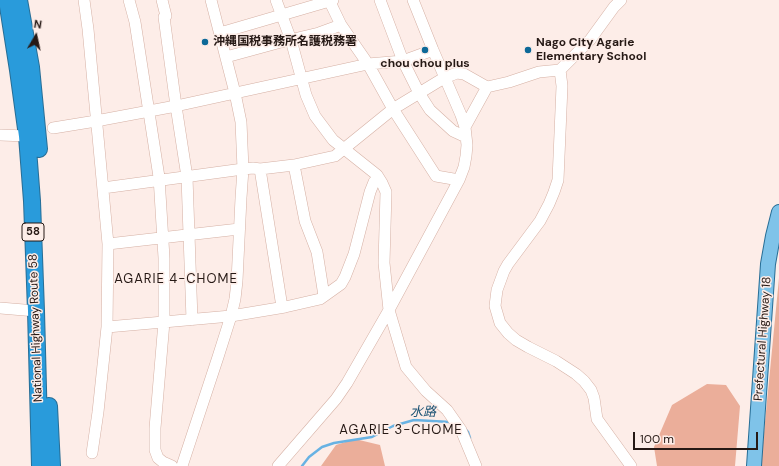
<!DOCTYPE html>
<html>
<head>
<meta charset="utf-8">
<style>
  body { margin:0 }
  #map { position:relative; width:779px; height:466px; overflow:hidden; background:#fdede8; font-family:"DM Sans",sans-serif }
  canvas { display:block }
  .north { position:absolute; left:16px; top:16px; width:40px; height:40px; -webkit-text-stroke:3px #fdede8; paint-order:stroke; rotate:9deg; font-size:11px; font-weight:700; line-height:16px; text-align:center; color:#261915 }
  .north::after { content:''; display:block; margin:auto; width:14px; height:18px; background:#261915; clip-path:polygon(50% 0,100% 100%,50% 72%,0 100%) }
  .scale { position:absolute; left:633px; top:432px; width:125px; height:18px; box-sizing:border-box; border:2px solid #261915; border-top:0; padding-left:5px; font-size:12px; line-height:14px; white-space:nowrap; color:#261915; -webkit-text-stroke:3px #fdede8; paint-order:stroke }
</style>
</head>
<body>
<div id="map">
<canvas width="779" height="466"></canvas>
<div class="north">N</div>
<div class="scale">100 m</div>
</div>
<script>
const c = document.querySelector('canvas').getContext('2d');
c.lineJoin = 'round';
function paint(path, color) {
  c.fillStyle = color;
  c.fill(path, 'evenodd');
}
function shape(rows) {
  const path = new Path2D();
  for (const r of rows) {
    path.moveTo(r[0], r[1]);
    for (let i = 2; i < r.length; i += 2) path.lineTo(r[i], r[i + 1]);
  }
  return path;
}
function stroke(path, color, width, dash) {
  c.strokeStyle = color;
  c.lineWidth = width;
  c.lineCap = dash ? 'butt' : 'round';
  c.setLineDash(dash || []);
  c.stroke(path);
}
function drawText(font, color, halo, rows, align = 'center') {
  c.font = font + ' "DM Sans","Noto Sans JP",sans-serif';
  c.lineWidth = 3;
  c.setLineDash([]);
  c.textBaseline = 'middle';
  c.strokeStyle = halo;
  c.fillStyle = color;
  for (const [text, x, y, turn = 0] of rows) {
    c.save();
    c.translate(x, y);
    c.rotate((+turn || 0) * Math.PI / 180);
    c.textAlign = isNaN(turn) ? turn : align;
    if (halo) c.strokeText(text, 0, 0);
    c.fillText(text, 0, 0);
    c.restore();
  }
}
paint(shape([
  [779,278,779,466,761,466,761,463],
  [707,384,726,385,740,406,735,466,657,466,654,447,672,405],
  [355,439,380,445,385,466,321,466,336,445]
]), '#ebae9a');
stroke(shape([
  [465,429,468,432,470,438],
  [302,466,309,457,322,447,334,443,372,437,393,426,414,420,450,422]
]), '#68b2e3', 2.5);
const minor = shape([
  [84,0,88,29,108,244,107,327,98,412,92,453],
  [129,0,135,22,159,177,164,258,164,322,155,428,155,450,158,458,163,462,172,466],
  [162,0,166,16],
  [276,0,291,40,306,95,315,116,333,140,377,175,382,183,386,192,384,263,389,310,406,367,426,391,447,410,461,430,476,466],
  [329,0,341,25,368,64,393,109,436,176,459,180],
  [380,0,403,61,419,93,430,110,453,131,466,137],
  [164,17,176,106,187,177,192,320],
  [220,33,333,0],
  [226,57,281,42,319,33,341,25],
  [560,70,562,86,558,180,554,192,549,204,540,221,508,264,504,271,497,290,495,306,500,323,508,333,516,340,528,347,556,361,576,374,584,381,591,390,594,398,597,419,631,466],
  [465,127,487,87],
  [53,128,96,121,176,106,368,64,403,61,433,50],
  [0,135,27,136],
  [294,165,305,221,317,252,324,296],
  [260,169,282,307],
  [103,188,243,169,253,168,260,169,294,165,335,156,393,109,444,78,457,73,464,74,487,87,509,82,539,72,560,70,590,40,614,7,621,0],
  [108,244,239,229],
  [0,308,36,311],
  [107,327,231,316,285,307,320,299,341,284,345,277,354,254,370,192,374,182,378,178],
  [182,466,218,357,231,316,235,299,237,281,241,198,243,169,241,122,235,93,211,0],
  [278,466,336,399,347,383,389,310,459,180,464,167,466,156,467,145,465,127,461,115,433,50,413,0]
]);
const major = shape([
  [754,466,768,264,773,236,779,212]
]);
const highway = shape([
  [7,0,18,70,27,136,32,201,36,311,40,466],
  [19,0,31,67,39,149],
  [49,406,52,466]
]);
stroke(minor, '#d5b0a4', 12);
stroke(major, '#286e96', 16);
stroke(highway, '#286e96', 18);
stroke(minor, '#fff', 11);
stroke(major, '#7fc3e9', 14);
stroke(highway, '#299bdb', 16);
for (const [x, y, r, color] of [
  [205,42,4,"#0d6998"],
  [425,50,4,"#0d6998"],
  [528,50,4,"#0d6998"]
]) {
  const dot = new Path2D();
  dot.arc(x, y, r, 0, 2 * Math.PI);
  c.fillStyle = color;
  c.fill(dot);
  stroke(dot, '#fdede8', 1.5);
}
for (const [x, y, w] of [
  [33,232,22]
]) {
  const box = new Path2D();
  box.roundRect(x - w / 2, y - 9, w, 18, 3);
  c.fillStyle = '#fdede8';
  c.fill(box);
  stroke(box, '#261915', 1);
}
drawText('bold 11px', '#261915', null, [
  ["58",33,232]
]);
drawText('bold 12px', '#261915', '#fdede8', [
  ["沖縄国税事務所名護税務署",213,42],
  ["Nago City Agarie",536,43],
  ["Elementary School",536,57],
  ["chou chou plus",425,64,"center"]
], 'left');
drawText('12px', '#261915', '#fdede8', [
  ["National Highway Route 58",36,328,-92],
  ["Prefectural Highway 18",763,339,-86]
]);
c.letterSpacing = '1px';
drawText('13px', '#261915', '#fdede8', [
  ["AGARIE 4-CHOME",176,280],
  ["AGARIE 3-CHOME",401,431]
]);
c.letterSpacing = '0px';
drawText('italic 13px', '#195173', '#fdede8', [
  ["水路",423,413]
]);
</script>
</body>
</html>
